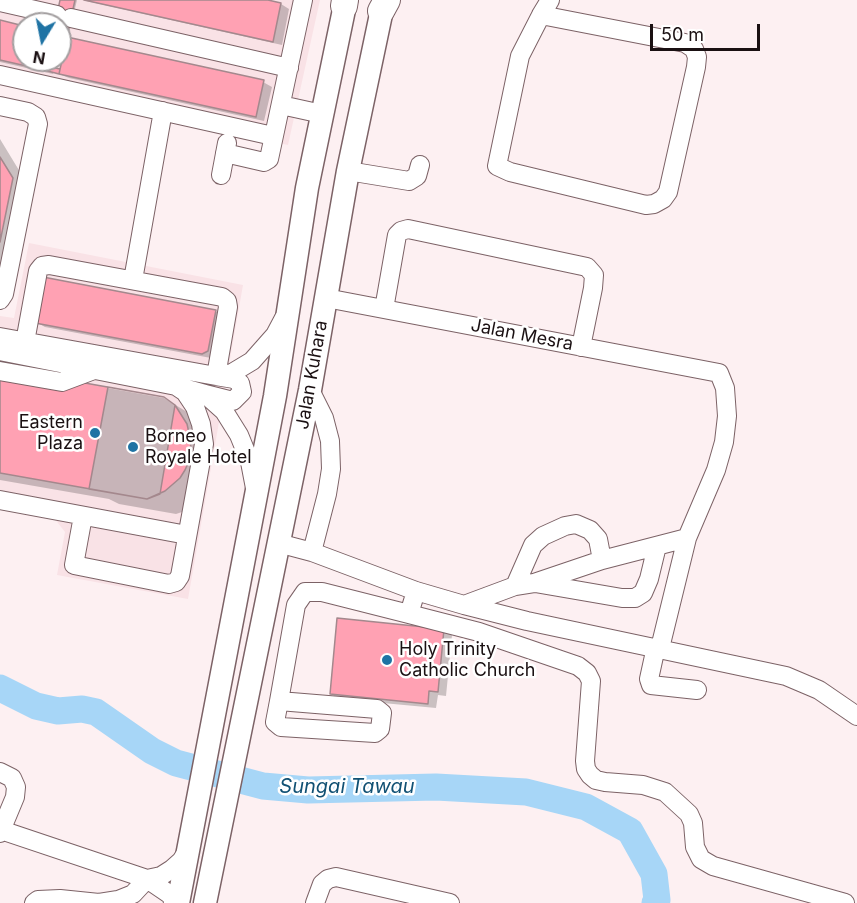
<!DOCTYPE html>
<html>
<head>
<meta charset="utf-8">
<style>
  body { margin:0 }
  #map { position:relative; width:857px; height:903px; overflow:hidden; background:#fdf0f2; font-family:Inter,sans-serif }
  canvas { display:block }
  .north { position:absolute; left:12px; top:12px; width:60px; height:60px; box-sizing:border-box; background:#fff; border:2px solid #a39fa0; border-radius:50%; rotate:190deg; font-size:16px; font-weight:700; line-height:24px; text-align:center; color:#1a1012 }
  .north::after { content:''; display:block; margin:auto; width:21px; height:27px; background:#1f73a4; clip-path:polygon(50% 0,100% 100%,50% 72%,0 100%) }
  .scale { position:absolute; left:650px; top:24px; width:110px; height:27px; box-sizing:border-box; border:3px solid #1a1012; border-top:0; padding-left:8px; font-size:18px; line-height:21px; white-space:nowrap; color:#1a1012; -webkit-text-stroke:4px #fff; paint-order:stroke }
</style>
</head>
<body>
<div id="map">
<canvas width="857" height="903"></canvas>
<div class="north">N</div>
<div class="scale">50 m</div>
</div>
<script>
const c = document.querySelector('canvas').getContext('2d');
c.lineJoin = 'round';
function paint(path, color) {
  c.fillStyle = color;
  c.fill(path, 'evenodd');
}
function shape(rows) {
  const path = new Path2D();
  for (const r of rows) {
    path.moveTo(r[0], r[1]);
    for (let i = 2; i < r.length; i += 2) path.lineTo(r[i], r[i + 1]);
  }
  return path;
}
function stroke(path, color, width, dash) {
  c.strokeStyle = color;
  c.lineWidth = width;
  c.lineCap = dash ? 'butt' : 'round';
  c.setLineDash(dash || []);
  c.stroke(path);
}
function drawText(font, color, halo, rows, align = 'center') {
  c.font = font + ' Inter,sans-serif';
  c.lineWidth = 5;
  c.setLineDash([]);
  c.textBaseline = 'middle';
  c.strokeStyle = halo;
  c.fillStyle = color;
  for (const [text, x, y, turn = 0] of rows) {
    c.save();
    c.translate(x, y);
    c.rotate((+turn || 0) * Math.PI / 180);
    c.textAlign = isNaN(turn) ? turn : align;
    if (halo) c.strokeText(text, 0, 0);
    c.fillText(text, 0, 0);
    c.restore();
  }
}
paint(shape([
  [0,0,320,0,288,145,0,83],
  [24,24,60,24,60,60,24,60],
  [29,243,243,285,188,599,57,575,65,532,54,518,0,508,0,316,14,318]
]), '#f9e2e6');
paint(shape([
  [62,0,77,0,68,38,263,82,272,87,264,121,69,78,54,72,53,74,0,62,0,22,24,27,24,60,56,60,54,70,61,72,68,40,60,36,60,24,56,24],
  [82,0,261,0,281,4,289,9,282,45],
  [0,139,31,190,20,252,0,268],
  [215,311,224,316,211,358,45,327,36,322],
  [0,369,164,398,192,415,203,423,188,510,176,514,119,504,109,499,0,480],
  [443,630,452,635,446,696,438,695,436,708,340,699,331,694]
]), '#0003');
stroke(shape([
  [0,688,36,706,58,711,82,709,96,712,152,751,176,763,263,786,308,790,436,787,526,792,586,807,630,831,654,874,657,900,655,903]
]), '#a7d6f7', 27);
const building = shape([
  [60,0,75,0,66,40,60,39,60,24,55,24,60,0],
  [84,0,268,0,281,3,273,42,84,0],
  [0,20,24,26,24,60,47,60,44,70,0,60,0,20],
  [67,37,264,80,256,117,59,74,67,37],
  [45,66,60,69,59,74,44,70,45,66],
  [0,157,13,178,0,242,0,157],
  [43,277,216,310,208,351,202,354,35,323,43,277],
  [0,368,164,397,175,405,187,424,191,442,189,461,185,470,180,478,165,491,147,499,0,473,0,368],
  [108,387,164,397,175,405,160,494,147,499,89,489,108,387],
  [337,618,444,629,438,692,429,691,428,704,330,694,337,618]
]);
paint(building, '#ffa1b3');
stroke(building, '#a4888d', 1.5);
const minor = shape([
  [0,2,57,15],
  [541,15,685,43,694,49,697,57,696,67,668,192,663,199,654,204,646,205,510,172,497,166,520,56,541,15,550,0],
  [71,18,289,68],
  [0,75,273,136],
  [281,105,322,114],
  [0,106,28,112,36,117,38,124,4,294,0,300],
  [225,153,264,162,269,159,303,0],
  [348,171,409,181,417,176,420,165],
  [221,175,227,143],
  [133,280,163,111],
  [326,298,719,373,725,388,727,416,724,442,716,470,687,538,660,648],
  [384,309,397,235,401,231,408,229,587,267,594,275,593,288,581,347],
  [0,337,216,376,232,373,252,361,275,335,284,318],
  [25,342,38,271,42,266,49,265,222,297,227,301,228,307,216,376,234,379,240,383,242,392,233,401,205,394],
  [0,351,176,386,205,394,224,411,239,435,250,462,255,488],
  [0,371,62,382,94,370],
  [310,390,324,418,330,441,331,469,327,494,312,552],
  [0,500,187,535],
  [83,516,74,565,169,584,176,582,180,576,204,444,201,424,195,407,185,392,176,386],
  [278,543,312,552,416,591,464,605,527,621,786,676,819,690,857,716],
  [535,583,622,598,635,598,643,593,649,579,657,546],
  [515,586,533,545,543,536,565,526,576,524,590,530,598,539,602,560],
  [416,591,409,614,479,632,578,666,587,673,591,681,585,761,586,769,590,775,596,780,605,782,643,785,665,792,689,814,693,823,695,847,701,859,713,866,845,903],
  [464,605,515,586,534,583,602,560,687,538],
  [656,647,649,679,651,685,697,690],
  [279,701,377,709,382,713,380,729,375,733,281,727,275,722,279,701],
  [279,701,296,605,305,592,322,592,409,614],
  [0,772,12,778,16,787,15,797,0,833],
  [1,830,147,879,172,896,173,903],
  [34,903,38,900,60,899,99,903,118,900,133,894,147,879,161,876,172,869,181,861,188,850],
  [315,903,322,884,328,879,336,877,450,903]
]);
const major = shape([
  [178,903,275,396,307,188,346,0],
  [205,903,310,390,348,171,384,0]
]);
const highway = shape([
  [344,6,345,0],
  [381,11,387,0]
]);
stroke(minor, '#7c6266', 20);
stroke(major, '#7c6266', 25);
stroke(highway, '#7c6266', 28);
stroke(minor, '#fff', 18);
stroke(major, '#fff', 22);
stroke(highway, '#fff', 26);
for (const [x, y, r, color] of [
  [95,433,6,"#1f73a4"],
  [133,447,6,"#1f73a4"],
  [387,660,6,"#1f73a4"]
]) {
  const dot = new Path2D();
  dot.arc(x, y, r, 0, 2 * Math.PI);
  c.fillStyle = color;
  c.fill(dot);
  stroke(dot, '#fff', 2);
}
drawText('18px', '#1a1012', '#fff', [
  ["Jalan Mesra",522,335,11],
  ["Jalan Kuhara",312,375,-80]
]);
drawText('18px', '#1a1012', '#fff', [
  ["Eastern",83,423,"right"],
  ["Plaza",83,444,"right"],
  ["Borneo",145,437],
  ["Royale Hotel",145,458],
  ["Holy Trinity",399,650],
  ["Catholic Church",399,671]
], 'left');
drawText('italic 20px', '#115174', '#fff', [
  ["Sungai Tawau",347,787]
]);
</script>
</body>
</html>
